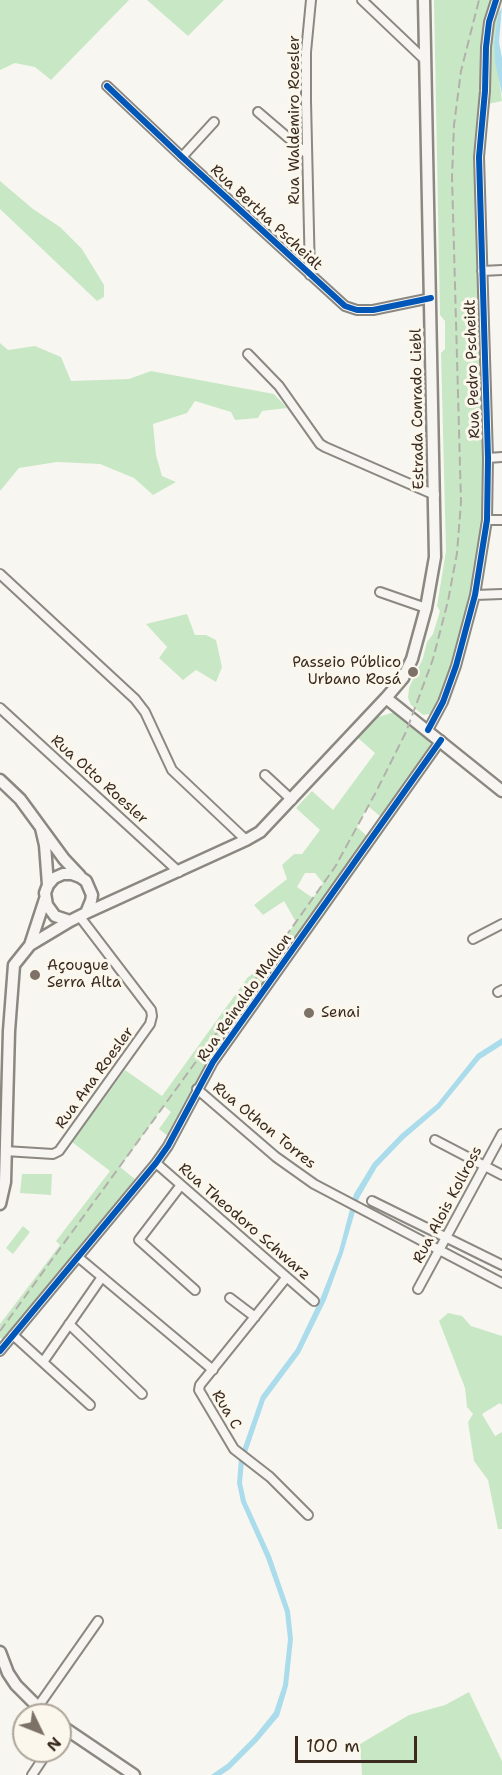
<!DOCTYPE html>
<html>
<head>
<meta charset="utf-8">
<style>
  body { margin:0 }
  #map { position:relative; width:502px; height:1775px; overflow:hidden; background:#f8f6f0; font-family:"Shantell Sans",sans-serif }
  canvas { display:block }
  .north { position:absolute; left:12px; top:1703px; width:60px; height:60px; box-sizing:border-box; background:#fbf7ec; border:2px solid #aea59a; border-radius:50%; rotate:133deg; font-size:16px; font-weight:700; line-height:24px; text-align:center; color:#3b2a1e }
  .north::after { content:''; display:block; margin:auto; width:21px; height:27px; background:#7d7168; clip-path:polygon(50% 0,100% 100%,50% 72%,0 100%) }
  .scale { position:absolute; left:295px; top:1736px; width:122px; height:27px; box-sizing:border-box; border:3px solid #3b2a1e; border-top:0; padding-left:8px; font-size:18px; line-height:21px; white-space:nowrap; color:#3b2a1e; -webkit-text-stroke:4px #fbf7ec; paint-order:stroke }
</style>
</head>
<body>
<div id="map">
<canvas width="502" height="1775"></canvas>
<div class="north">N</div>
<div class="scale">100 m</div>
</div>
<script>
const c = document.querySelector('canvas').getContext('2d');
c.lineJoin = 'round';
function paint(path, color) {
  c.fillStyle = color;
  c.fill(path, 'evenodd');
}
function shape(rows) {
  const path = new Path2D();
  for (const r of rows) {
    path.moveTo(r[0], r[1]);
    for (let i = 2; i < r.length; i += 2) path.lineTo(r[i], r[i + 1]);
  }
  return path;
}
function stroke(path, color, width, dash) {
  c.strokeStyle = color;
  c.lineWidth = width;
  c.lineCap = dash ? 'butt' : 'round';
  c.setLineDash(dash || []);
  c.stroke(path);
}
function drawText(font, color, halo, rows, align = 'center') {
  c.font = font + ' "Shantell Sans",sans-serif';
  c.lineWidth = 6;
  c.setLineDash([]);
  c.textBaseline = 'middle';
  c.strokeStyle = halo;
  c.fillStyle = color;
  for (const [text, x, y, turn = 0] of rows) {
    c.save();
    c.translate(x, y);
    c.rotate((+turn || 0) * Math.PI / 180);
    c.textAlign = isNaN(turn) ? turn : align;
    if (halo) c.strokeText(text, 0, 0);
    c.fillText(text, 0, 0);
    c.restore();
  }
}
paint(shape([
  [0,0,129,0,51,80,35,67,15,63,0,70],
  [147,0,224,0,188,36],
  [434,0,502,0,494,42,502,101,484,105,479,158,487,520,479,573,456,666,436,713,423,715,411,705,408,698,409,688,423,658,427,642,433,634,440,611,437,606,446,551,441,353,445,349,445,321,440,315],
  [0,181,33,209,60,227,82,249,104,285,104,297,97,301,0,209],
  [0,343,8,350,35,346,61,357,71,381,129,379,151,371,274,394,287,408,262,411,258,418,235,420,231,412,195,401,187,413,153,424,156,455,162,476,176,482,153,495,134,478,100,464,57,462,19,468,0,491],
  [187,614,195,635,206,635,216,640,222,667,216,682,196,670,183,680,159,658,167,647,146,624],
  [395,712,404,714,432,739,429,749,381,817,368,806,357,827,367,836,213,1054,168,1136,159,1129,171,1112,164,1106,120,1167,136,1180,9,1332,3,1339,0,1338,0,1324,60,1245,56,1241,110,1171,72,1142,125,1070,162,1096,248,977,265,966,296,922,284,901,263,915,254,905,287,879,282,865,294,854,302,854,320,830,296,808,312,791,333,810,375,753,358,738,378,717],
  [305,873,315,873,323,883,313,898,297,887],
  [22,1174,52,1174,51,1195,20,1193],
  [23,1226,30,1232,13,1254,6,1248],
  [448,1313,462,1316,471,1326,502,1336,502,1405,500,1403,482,1414,495,1436,502,1432,502,1529,498,1529,488,1480,474,1461,468,1422,473,1414,467,1407,465,1388,439,1321],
  [469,1692,502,1761,502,1775,362,1775,360,1744,409,1715,445,1705]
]), '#c8e8c5');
paint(shape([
  [502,7,499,42,502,58,502,94,495,62,494,42,498,15],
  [502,1038,502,1045,480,1059,440,1108,404,1139,377,1167,359,1198,343,1253,326,1300,300,1353,265,1400,244,1461,242,1483,246,1501,271,1556,290,1611,293,1639,288,1686,279,1716,257,1742,230,1769,221,1775,211,1775,227,1764,254,1737,274,1712,283,1685,288,1639,285,1612,266,1558,241,1502,237,1483,239,1459,261,1396,296,1349,321,1297,339,1251,354,1194,373,1163,401,1134,437,1104,477,1054]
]), '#abdcec');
const street = shape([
  [362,0,425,60],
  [107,86,182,157,345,306,357,310,373,310,431,298],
  [258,112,306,153],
  [182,157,214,122],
  [482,271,502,270],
  [310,275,306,101,306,52,311,0],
  [248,354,279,386,320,444,325,447,435,495],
  [488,458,502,457],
  [487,520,502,520],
  [0,574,135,699,145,712,172,770,246,840],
  [380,592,426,608],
  [475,595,502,594],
  [0,708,179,872],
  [428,730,443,702,456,666,475,595,487,520,488,458,479,157,485,91,486,47,489,22,496,0],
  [265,775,292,800],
  [473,939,502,924],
  [498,992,502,990],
  [197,1089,276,1157,314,1184,502,1283],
  [435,1140,502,1175],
  [5,1151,53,1154,59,1151,150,1024,152,1016,151,1010,80,917],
  [156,1163,314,1301],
  [181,1185,139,1240,195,1290],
  [372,1201,502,1265],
  [78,1257,213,1370],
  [286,1278,200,1385,199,1390,234,1449,270,1477,308,1515],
  [418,1289,502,1134],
  [230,1298,255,1317],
  [69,1324,142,1394],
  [13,1335,90,1405],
  [0,1351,156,1163,168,1146,213,1062,441,740],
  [43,1362,102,1277],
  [37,1708,98,1621],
  [32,1775,48,1751]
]);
const secondary = shape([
  [386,698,502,791],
  [0,780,20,799,64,859,80,876],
  [41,828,45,845,48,885,45,893,47,905,55,916,70,921,86,913,91,901,92,895,86,881,80,877,72,874,63,874,54,878,48,885],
  [86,913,246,840,260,832,386,698,403,678,412,659,426,608,435,557,424,0],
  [30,945,45,899],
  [0,1204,5,1182,9,1031,14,965,30,945,70,921],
  [0,1652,8,1673,16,1685,46,1715],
  [60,1725,134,1775]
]);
stroke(street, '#8b8781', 12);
stroke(secondary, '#8b8781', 15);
stroke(street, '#f6f5f1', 8);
stroke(secondary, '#f6f5f1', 10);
stroke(shape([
  [0,1331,227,1019,335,867,376,792,406,732,433,659,448,601,457,553,461,502,452,177,454,125,461,71,479,0]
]), '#b3b0ac', 2, [9, 4.5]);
stroke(shape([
  [107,86,182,157,345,306,357,310,373,310,431,298],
  [428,730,443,702,456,666,475,595,487,520,488,458,479,157,485,91,486,47,489,22,496,0],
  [0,1351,156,1163,168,1146,213,1062,441,740]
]), '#0057b8', 6);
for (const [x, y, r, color] of [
  [413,672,6,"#7d7168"],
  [35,975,6,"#7d7168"],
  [309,1013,6,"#7d7168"]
]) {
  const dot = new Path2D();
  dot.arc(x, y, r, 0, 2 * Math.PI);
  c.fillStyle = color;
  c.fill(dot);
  stroke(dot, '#fbf7ec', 2);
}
drawText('15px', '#3b2a1e', '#fbf7ec', [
  ["Rua Waldemiro Roesler",295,120,-90],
  ["Rua Bertha Pscheidt",266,218,43],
  ["Rua Pedro Pscheidt",473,369,-92],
  ["Estrada Conrado Liebl",418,409,-91],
  ["Rua Otto Roesler",99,780,42],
  ["Rua Reinaldo Mallon",245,998,-55],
  ["Rua Ana Roesler",95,1078,-54],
  ["Rua Othon Torres",264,1126,39],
  ["Rua Alois Kollross",448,1205,-62],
  ["Rua Theodoro Schwarz",244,1222,41],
  ["Rua C",226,1410,59]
]);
drawText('15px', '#3b2a1e', '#fbf7ec', [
  ["Passeio Público",401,663,"right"],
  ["Urbano Rosá",401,680,"right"],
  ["Açougue",47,966],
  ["Serra Alta",47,983],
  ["Senai",321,1013]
], 'left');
</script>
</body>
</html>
